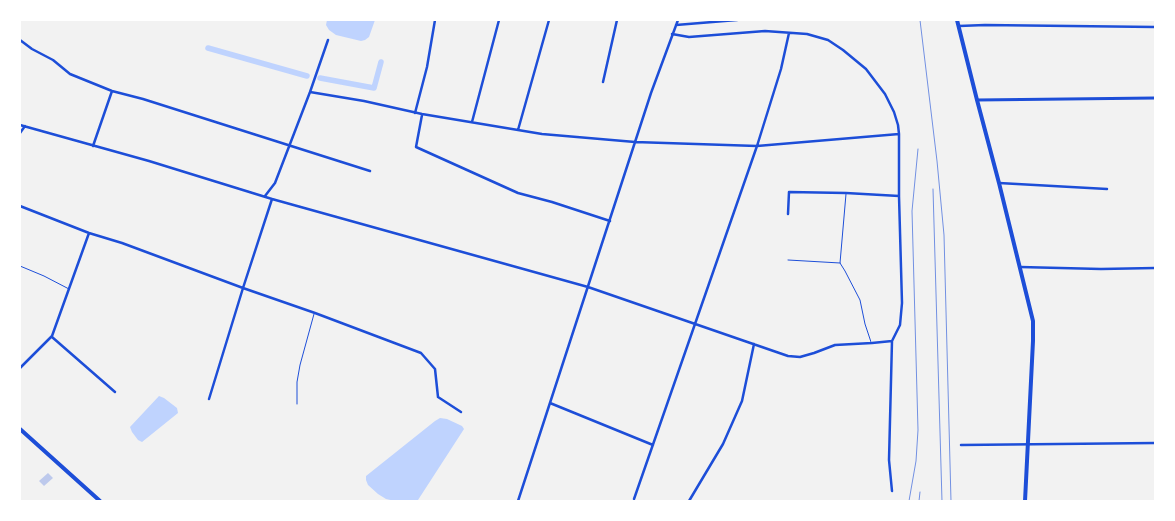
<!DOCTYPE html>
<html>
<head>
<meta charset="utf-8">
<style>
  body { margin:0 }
  #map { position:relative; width:1175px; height:521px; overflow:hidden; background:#f2f2f2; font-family:"Fira Sans Condensed",sans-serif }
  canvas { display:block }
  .frame { position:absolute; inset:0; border:21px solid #fff; pointer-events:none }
</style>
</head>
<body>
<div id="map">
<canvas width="1175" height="521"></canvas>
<div class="frame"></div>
</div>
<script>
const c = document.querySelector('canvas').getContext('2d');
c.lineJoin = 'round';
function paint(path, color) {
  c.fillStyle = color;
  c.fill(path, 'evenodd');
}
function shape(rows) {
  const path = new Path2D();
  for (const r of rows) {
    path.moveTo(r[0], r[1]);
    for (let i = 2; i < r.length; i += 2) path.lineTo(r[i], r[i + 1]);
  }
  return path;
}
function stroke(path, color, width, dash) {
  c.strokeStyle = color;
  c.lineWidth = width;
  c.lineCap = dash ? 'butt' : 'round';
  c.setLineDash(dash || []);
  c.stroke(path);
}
paint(shape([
  [327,20,375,20,369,37,365,40,361,41,336,35,329,30,326,25],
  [159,396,164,398,177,408,178,413,142,442,138,440,132,432,130,427],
  [440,418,447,419,462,426,464,429,418,500,416,501,395,501,386,499,378,494,368,485,366,480,366,476,435,421]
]), '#bfd3fe');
stroke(shape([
  [208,48,307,76],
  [320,78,374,88,381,62]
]), '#bfd3fe', 5.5);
paint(shape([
  [48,473,53,478,44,486,39,481]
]), '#bdc9ec');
stroke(shape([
  [846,194,840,263,845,271,860,300,865,324,871,342],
  [788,260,840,263],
  [20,266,44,276,69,289],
  [297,404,297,382,300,365,314,314]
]), '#1d4ed8', 1);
stroke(shape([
  [676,25,737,20],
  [959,26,985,25,1155,27],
  [672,34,689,37,765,31,807,34,828,40,843,50,866,69,885,94,894,112,898,125,899,134,899,196,902,303,900,325,892,341,889,460,892,491],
  [20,40,32,49,53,60,70,74,112,91,143,99,370,171],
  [603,82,617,20],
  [310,92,364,101,422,114,542,134,635,142,757,146,899,134],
  [415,113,427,67,435,20],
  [422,115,416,147,518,193,552,202,610,221],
  [472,122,499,20],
  [20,125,149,161,272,199,588,287,788,356,800,357,814,353,835,345,872,343,892,341],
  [518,130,549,20],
  [20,133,25,126],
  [93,146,112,91],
  [999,183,1107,189],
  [265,196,275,183,310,92,328,40],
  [20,206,89,233,122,243,243,288,315,313,421,353,435,369,438,397,461,412],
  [788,214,789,192,846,193,899,196],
  [1020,267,1101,269,1155,268],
  [52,337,115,392],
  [20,368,52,336,89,233],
  [209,399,243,288,272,199],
  [550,403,653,445],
  [961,445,1155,443],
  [634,499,757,146,781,69,789,33],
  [518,501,651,93,678,20],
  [689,501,723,444,742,401,754,344]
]), '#1d4ed8', 2.5);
stroke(shape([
  [977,100,1155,98]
]), '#1d4ed8', 3);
stroke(shape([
  [957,20,977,100,999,183,1033,321,1033,341,1025,501]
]), '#1d4ed8', 4);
stroke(shape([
  [20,429,100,501]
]), '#1d4ed8', 4);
stroke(shape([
  [920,20,937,161,944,235,951,501],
  [933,189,942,501],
  [909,501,916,461,918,430,912,211,918,149],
  [919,501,920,492]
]), '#7290e2', 1);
</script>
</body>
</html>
